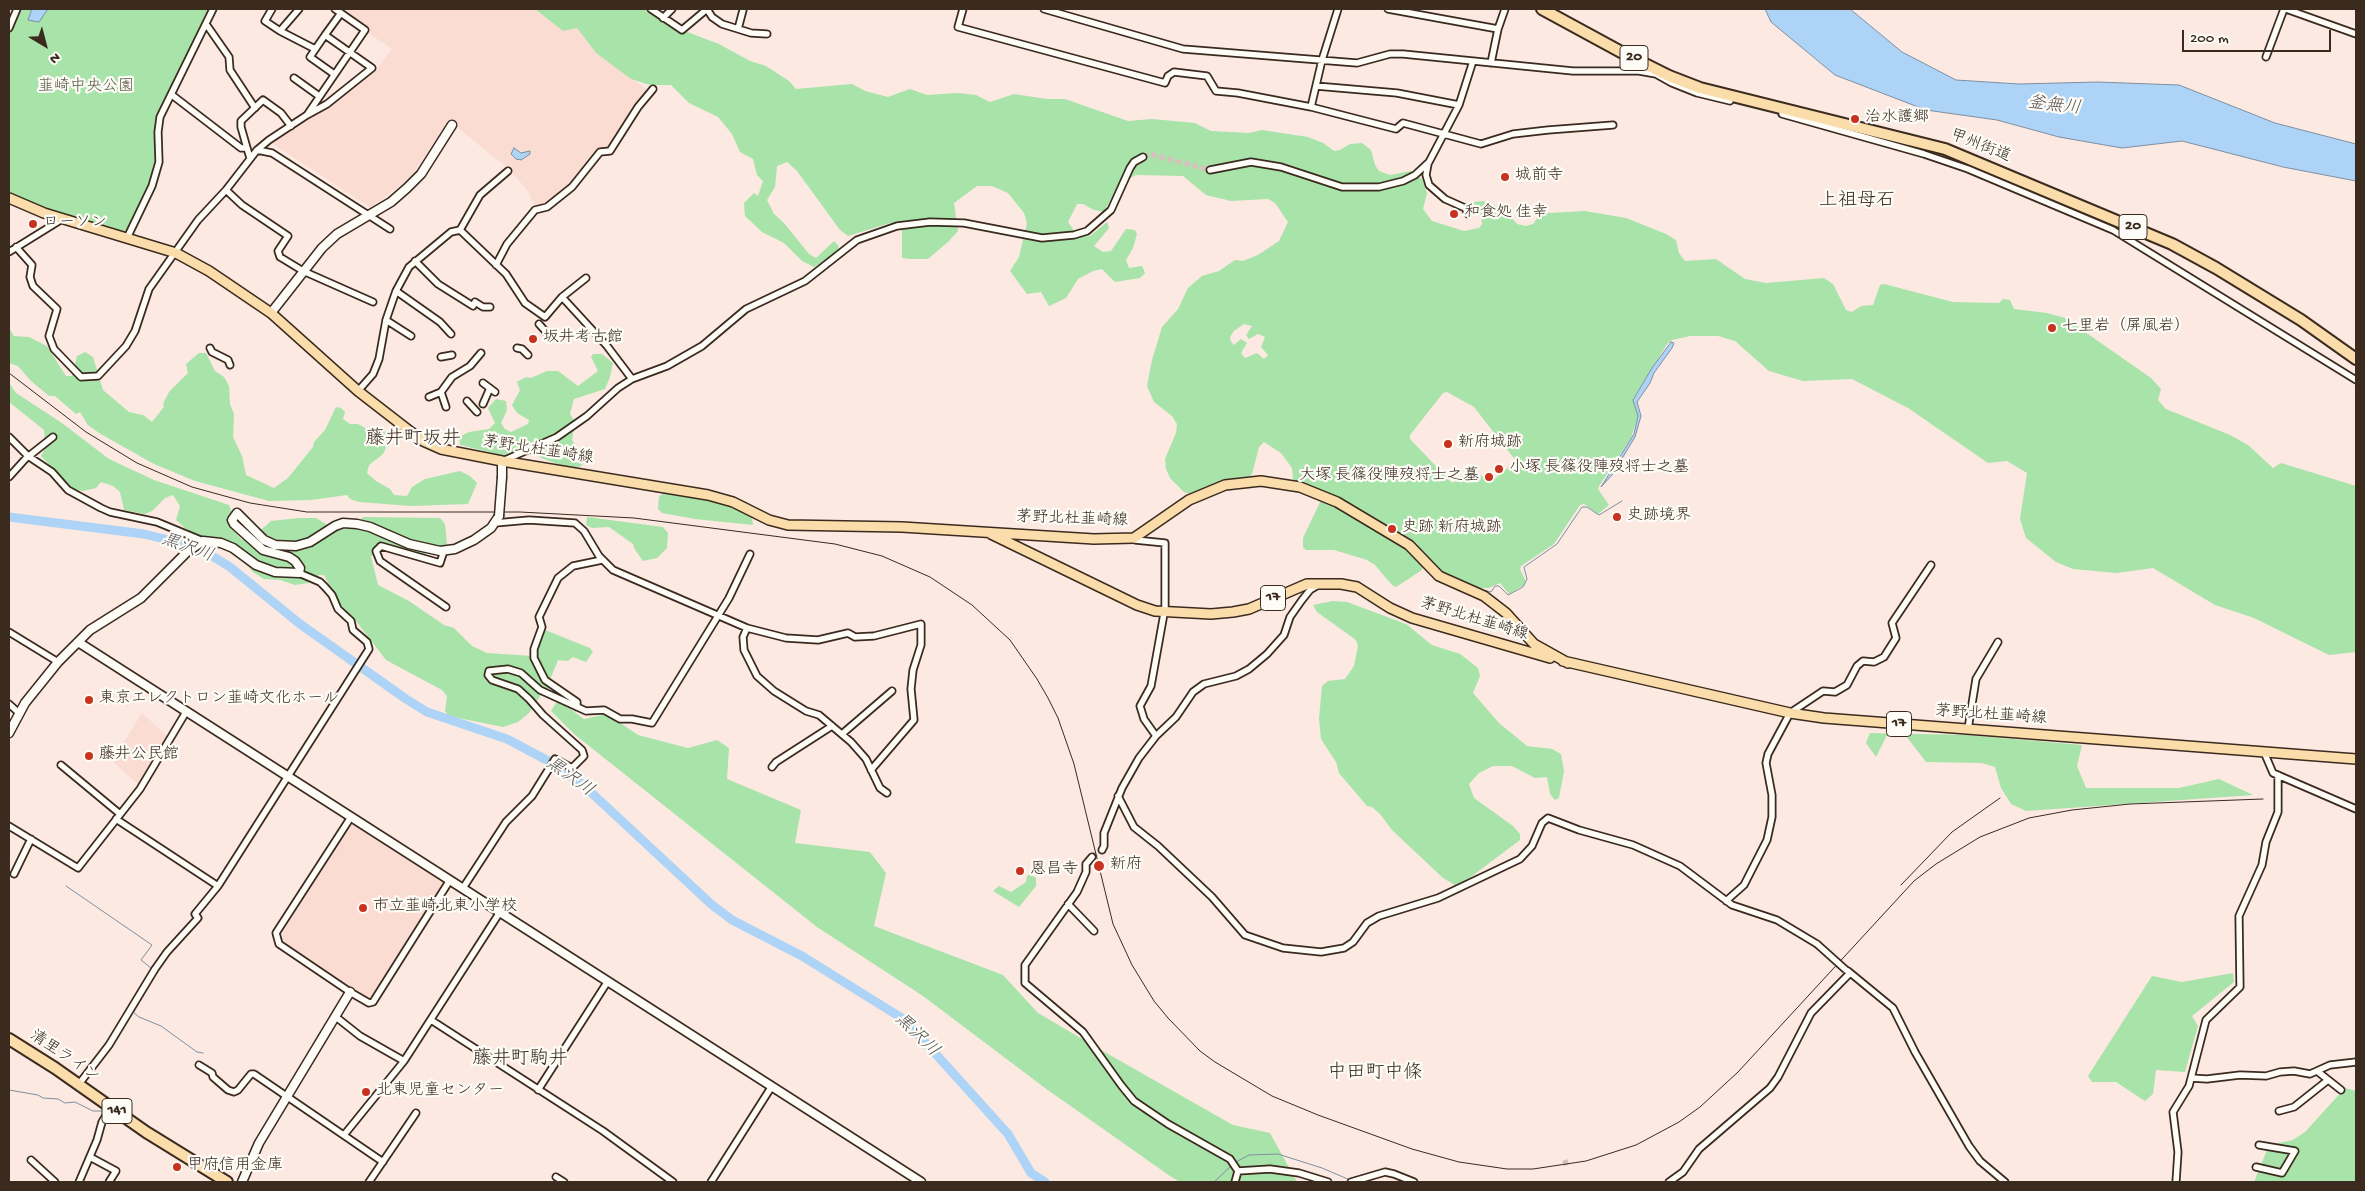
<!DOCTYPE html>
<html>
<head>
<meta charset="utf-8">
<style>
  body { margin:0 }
  #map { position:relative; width:2365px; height:1191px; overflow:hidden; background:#fbe9e2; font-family:"Gochi Hand",sans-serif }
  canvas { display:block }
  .frame { position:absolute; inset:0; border:10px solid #3b2a1e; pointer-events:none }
  .north { position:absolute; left:20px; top:20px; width:50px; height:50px; -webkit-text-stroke:4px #fdfcf7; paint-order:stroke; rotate:143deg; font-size:14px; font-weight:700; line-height:20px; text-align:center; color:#3b2a1e }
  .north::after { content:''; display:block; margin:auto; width:18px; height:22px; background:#3b2a1e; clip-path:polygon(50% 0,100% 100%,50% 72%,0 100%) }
  .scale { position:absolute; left:2182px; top:30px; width:149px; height:22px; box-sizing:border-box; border:2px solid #3b2a1e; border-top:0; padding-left:6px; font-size:15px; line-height:18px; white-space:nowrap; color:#3b2a1e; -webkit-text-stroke:4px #fdfcf7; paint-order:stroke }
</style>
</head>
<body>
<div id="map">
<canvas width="2365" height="1191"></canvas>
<div class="frame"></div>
<div class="north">N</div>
<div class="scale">200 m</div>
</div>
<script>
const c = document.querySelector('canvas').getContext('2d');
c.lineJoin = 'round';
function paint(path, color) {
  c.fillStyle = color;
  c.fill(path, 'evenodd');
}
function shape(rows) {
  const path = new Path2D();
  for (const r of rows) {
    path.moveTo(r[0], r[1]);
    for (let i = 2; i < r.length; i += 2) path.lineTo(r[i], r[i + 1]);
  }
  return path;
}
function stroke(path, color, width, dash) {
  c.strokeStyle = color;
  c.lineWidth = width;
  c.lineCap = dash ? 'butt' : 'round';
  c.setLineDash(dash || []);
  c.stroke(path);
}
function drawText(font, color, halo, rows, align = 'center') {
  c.font = font + ' "Gochi Hand","Klee One",sans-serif';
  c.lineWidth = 4.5;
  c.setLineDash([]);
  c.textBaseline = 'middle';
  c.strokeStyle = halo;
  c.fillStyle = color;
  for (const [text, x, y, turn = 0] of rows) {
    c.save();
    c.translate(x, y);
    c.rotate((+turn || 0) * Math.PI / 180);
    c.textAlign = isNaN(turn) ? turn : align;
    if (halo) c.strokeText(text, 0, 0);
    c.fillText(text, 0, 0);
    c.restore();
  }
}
paint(shape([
  [341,9,535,9,563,31,577,28,596,53,649,91,609,150,598,151,570,187,546,205,536,208,527,190,510,170,448,120,412,176,371,208,270,142,328,107,376,70,392,49,368,33,364,25],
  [142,713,168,737,139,785,112,761],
  [353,824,446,883,374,998,370,1001,281,941,280,937,349,825]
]), '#fadcd3');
paint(shape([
  [19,9,210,9,160,112,156,122,156,161,148,189,126,235,30,206,9,196,9,34],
  [535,9,651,9,682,30,719,44,750,61,766,66,789,81,796,89,852,84,865,91,888,97,910,89,927,95,958,93,976,95,990,102,1014,94,1047,99,1065,99,1128,121,1152,119,1195,123,1211,131,1249,133,1262,130,1308,137,1323,143,1334,151,1340,150,1350,144,1362,143,1371,150,1375,165,1379,171,1390,175,1411,171,1422,179,1427,193,1423,209,1432,221,1464,231,1479,228,1482,224,1481,216,1470,207,1474,202,1483,201,1504,209,1517,224,1526,226,1533,224,1539,216,1548,213,1585,211,1626,218,1666,234,1676,240,1679,253,1685,261,1716,259,1745,279,1766,283,1824,278,1833,284,1846,310,1852,312,1861,306,1873,305,1880,285,1884,284,1953,302,1999,303,2003,299,2010,300,2014,309,2047,313,2065,318,2151,378,2161,389,2158,400,2166,409,2230,435,2248,445,2273,468,2281,463,2356,486,2356,652,2329,655,2254,618,2215,605,2153,568,2117,573,2073,569,2056,562,2026,538,2020,519,2027,473,2007,461,1988,463,1908,408,1852,379,1803,381,1769,371,1735,341,1718,336,1690,336,1672,340,1667,344,1633,399,1638,416,1631,438,1599,486,1598,489,1609,505,1598,514,1584,504,1580,505,1554,544,1521,566,1520,569,1526,582,1524,585,1509,594,1500,583,1489,588,1477,588,1446,577,1414,547,1297,483,1293,479,1292,468,1281,453,1264,442,1259,447,1252,474,1249,477,1223,480,1190,494,1184,492,1170,478,1166,469,1165,459,1176,433,1177,424,1172,416,1154,402,1147,386,1152,360,1162,327,1178,309,1188,288,1202,276,1219,271,1235,260,1243,261,1258,255,1279,241,1288,222,1275,203,1268,199,1231,201,1206,195,1183,176,1136,175,1118,185,1104,212,1094,210,1083,204,1077,204,1068,222,1075,232,1090,236,1107,222,1109,228,1094,246,1103,252,1111,251,1126,229,1135,230,1137,234,1133,248,1126,260,1129,268,1142,266,1145,273,1140,278,1115,282,1102,269,1093,271,1078,279,1066,298,1049,306,1041,292,1027,294,1010,271,1019,257,1027,223,1024,213,1008,193,992,186,977,186,954,203,958,231,949,241,928,259,911,259,902,258,902,231,890,223,848,236,840,230,797,171,787,162,777,166,775,187,767,200,774,214,784,223,809,254,816,258,834,241,838,245,839,251,814,267,802,261,784,243,762,232,745,216,744,203,754,193,758,196,763,181,757,175,753,159,740,152,732,134,718,117,689,103,671,85,650,85,631,79,596,53,577,28,563,31],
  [1244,324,1252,326,1246,335,1249,339,1258,334,1265,337,1261,347,1268,355,1264,359,1257,353,1245,358,1241,353,1247,343,1241,339,1234,345,1231,342,1230,337,1234,331],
  [1447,392,1474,407,1516,461,1492,481,1471,471,1452,483,1410,439,1410,435,1443,393],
  [9,328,14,336,29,337,47,346,66,376,72,376,77,356,85,352,93,357,103,390,129,412,143,415,152,422,164,407,163,404,169,392,188,373,186,364,199,353,206,353,215,371,224,377,229,386,230,404,234,414,233,437,242,456,246,475,274,488,288,478,313,447,314,442,325,430,336,407,341,408,345,412,343,419,350,424,358,424,367,429,384,428,390,439,383,454,369,465,367,473,376,481,390,489,394,495,407,496,412,487,425,479,460,471,470,476,477,483,468,504,411,506,359,502,350,499,347,495,311,500,269,501,195,481,154,464,99,433,88,425,80,412,76,414,55,396,49,396,31,381,18,366,9,363],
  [593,354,602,354,613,363,610,377,605,389,574,399,570,414,575,422,572,440,585,462,581,466,575,468,566,467,541,458,529,446,506,456,460,445,459,437,469,432,489,429,495,423,488,408,496,399,506,401,507,410,501,423,505,429,511,432,528,424,529,420,517,413,512,405,520,390,517,382,526,377,531,378,547,371,558,371,578,386,598,371,591,357],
  [10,384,16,393,62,423,109,459,154,480,229,505,232,513,231,528,242,540,254,536,271,521,299,518,316,518,336,530,353,528,363,517,440,518,445,524,447,545,418,557,385,550,371,556,378,585,409,601,444,625,454,628,472,646,487,653,533,656,537,653,538,639,545,630,590,648,593,652,586,662,573,657,568,661,558,660,549,682,551,686,541,695,529,713,518,722,503,727,449,716,445,711,447,696,442,690,386,660,356,621,339,603,324,575,319,575,308,583,295,585,280,580,264,579,253,572,241,559,215,544,210,544,185,528,176,520,180,506,173,495,165,498,152,511,145,514,124,510,120,492,113,486,101,482,96,488,83,491,72,489,41,456,45,449,44,430,9,402],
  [663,493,714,500,734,507,752,518,753,525,695,519,662,513,658,509,659,497],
  [1324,499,1407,548,1423,565,1422,570,1396,587,1392,585,1375,565,1367,560,1334,550,1306,550,1303,547,1303,538,1321,500],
  [587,517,663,527,668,533,667,548,657,558,643,561,634,548,633,544,609,527,592,528,586,525],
  [1333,601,1347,602,1406,624,1432,645,1460,654,1478,668,1480,676,1473,693,1499,723,1527,746,1552,749,1561,754,1564,771,1559,798,1555,800,1550,794,1547,777,1535,778,1512,766,1493,766,1479,773,1469,784,1474,798,1513,826,1520,834,1520,840,1460,885,1455,885,1443,878,1392,830,1380,814,1372,807,1367,806,1339,773,1336,762,1321,739,1319,719,1322,686,1328,681,1345,679,1354,666,1358,646,1356,640,1317,612,1313,605],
  [558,700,584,719,607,714,638,735,688,748,717,740,729,748,727,779,801,810,795,843,870,852,886,873,874,926,1003,975,1038,1013,1101,1050,1233,1125,1270,1133,1297,1182,1180,1182,1170,1176,1045,1088,923,996,817,927,574,734,551,711],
  [1870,733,1966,735,2082,745,2077,766,2086,788,2179,788,2219,779,2253,795,2026,811,2011,804,2001,788,1995,767,1982,763,1926,762,1906,736,1887,735,1876,757,1866,743],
  [1030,874,1036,878,1036,886,1019,907,993,891,999,886,1011,892,1026,882,1027,876],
  [2233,973,2234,982,2192,1016,2198,1026,2185,1072,2156,1070,2153,1094,2145,1101,2116,1082,2092,1082,2088,1076,2152,976,2182,982],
  [2345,1088,2356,1091,2356,1182,2254,1182,2269,1145,2293,1140,2305,1132]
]), '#a8e3a9');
const water = shape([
  [32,9,48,9,39,22,28,20,32,9],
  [1765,9,1850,9,1902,52,1956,80,2019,84,2097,82,2179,85,2275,123,2356,144,2356,181,2283,167,2182,141,2122,148,2059,137,1997,120,1926,110,1835,75,1771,22,1765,9],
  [514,148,521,153,530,151,530,154,521,160,516,159,511,154,514,148],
  [1671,342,1674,343,1672,348,1654,373,1650,383,1637,402,1641,416,1635,437,1612,475,1601,487,1634,434,1638,416,1633,400,1652,368,1671,342]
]);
paint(water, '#add3f6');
stroke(water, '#7f8fa0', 1);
stroke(shape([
  [1479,589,1491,592,1495,586,1499,586,1508,595,1523,587,1527,579,1524,567,1557,544,1582,507,1587,507,1599,515,1622,501],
  [66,886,152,945,141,960,151,968],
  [141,986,148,975],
  [140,999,146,990],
  [132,1011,139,1017,161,1026,197,1052,203,1053],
  [9,1090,38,1095,43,1098,58,1099,65,1103,75,1102,93,1111,107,1111],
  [1234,1163,1249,1155,1278,1154,1322,1168,1350,1180],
  [1214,1182,1231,1166]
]), '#7f8fa0', 1);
stroke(shape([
  [9,517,144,534,185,544,209,554,230,567,300,624,406,699,427,712,507,739,554,764,582,784,711,904,732,920,802,956,905,1020,1008,1134,1031,1173,1045,1182]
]), '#add3f6', 9);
stroke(shape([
  [1143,157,1153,155,1210,170],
  [1092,857,1102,850],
  [1565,1160,1567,1168]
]), '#d5c3bb', 5.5, [5.5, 3]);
const street = shape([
  [272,9,265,21,280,31,315,49],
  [651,9,682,30,707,9],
  [707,9,712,17,722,24,751,33,767,34],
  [963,9,958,27,1165,83,1168,76,1174,72,1207,76,1216,91,1238,93,1311,107,1396,129,1403,123,1481,144,1513,134,1548,130,1613,125],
  [1044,9,1183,49,1357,63,1390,54,1403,54,1573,71,1639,71,1656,74,1672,83,1697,93,1730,101,1731,96],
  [1388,9,1498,29],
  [2286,9,2356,34],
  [663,18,672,9],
  [206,24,229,57,230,70,255,108],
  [9,28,17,9],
  [738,29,743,10],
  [280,31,299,9],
  [325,35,341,13],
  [2266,57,2284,9],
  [1491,63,1498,29,1505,9],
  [294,78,319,96],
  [1316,86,1397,93,1459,105],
  [172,95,241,148,247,148,250,158],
  [1311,107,1322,60,1338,9],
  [1783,108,1782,114,1924,154,1968,169,2113,230,2356,380],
  [307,115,327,104,372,68,325,35,310,57,334,74],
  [247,148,241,127,241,121,263,100,281,113,291,126],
  [257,150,272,153,390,229],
  [1428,164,1426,175,1429,185,1445,199,1465,208,1468,214],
  [1210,170,1251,162,1281,167,1342,187,1379,187,1403,181,1415,175,1429,162,1459,105,1473,61],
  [226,190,242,205,288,236,278,251,280,257,303,271,373,302],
  [460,230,506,274,525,303,545,317,562,297,607,346,632,379],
  [127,238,152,186,159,162,158,132,160,117,213,9],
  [16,247,32,265,30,277,33,286,57,309,49,336,54,349,81,377,98,376,126,346,135,331,149,289,198,220,226,190,257,150,269,140,307,115,365,30,335,9],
  [9,252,59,221,60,218],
  [415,261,438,284,473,306],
  [496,265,507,244,535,210,547,207,572,187,600,152,610,151,638,107,653,89],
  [396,291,440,322,451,334],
  [562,297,586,278],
  [475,302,483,307,490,307],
  [386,320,411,336],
  [539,324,548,334],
  [210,348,212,352,228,360,230,365],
  [517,348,522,349,528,355],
  [441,357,452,355],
  [483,383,495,392],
  [358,391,373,374,379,359,386,320,396,291,409,267,451,232,460,230,480,195,508,171],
  [441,392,446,407],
  [429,397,441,392,452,377,470,366,481,353],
  [467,401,477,412],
  [483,404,490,388],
  [9,437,28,456,52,472,68,490,101,508,110,512,157,522,203,541],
  [29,456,53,437],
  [505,460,557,437,587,416,618,388,632,379,667,366,702,346,746,309,805,281,857,240,897,226,930,222,964,223,1042,238,1074,235,1087,231,1111,210,1130,168,1134,162,1143,157],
  [9,477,28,456],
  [495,523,529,520,575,523,584,531,599,556,613,570,747,628,786,638,818,640,848,633,855,637,874,636,921,624,921,645,913,670,911,689,914,720,871,770],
  [1134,538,1135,540,1165,543,1165,608,1151,686,1140,706,1144,719,1156,736],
  [444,551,440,563,381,546,376,551,380,561,446,607],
  [747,628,743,637,744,650,757,676,774,691,806,711,819,715,851,742,866,759,880,788,887,793],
  [9,632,58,662],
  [9,704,19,713],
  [577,707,577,702,545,680,534,658,534,649,542,627,539,617,558,578,573,566,602,560],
  [1968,729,1976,679,1998,642],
  [842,734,892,691],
  [2264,752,2273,773,2356,809],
  [61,765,120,814],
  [772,767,776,762,832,726],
  [1118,796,1134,827,1158,846,1212,897,1245,935,1283,948,1321,952,1344,948,1353,942,1367,923,1379,916,1438,898,1520,859,1532,846,1542,823,1548,818,1579,830,1633,845,1680,866,1732,905,1777,920,1817,944],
  [351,817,276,933,279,944,350,992,369,1003,373,1002,450,880],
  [116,819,218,886,369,649,367,642,353,630,351,621,338,609,332,595,325,587,320,582,299,573],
  [9,826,78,868,140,789,186,712],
  [1102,850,1104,846,1104,833,1122,788,1139,758,1156,736,1176,717,1193,692,1204,684,1236,676,1249,669,1267,654,1284,635,1290,617,1302,600,1310,590,1320,584],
  [1092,857,1086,864,1086,872,1077,892,1025,965,1025,983,1083,1032,1121,1085,1134,1101,1168,1124,1230,1159,1238,1171,1235,1182],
  [14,874,31,839],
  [463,888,506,822,532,796,555,759,572,768,584,756,582,750,543,715,529,699,518,689,492,680,488,675,489,671,508,669,521,673,540,690,586,711,604,710,620,719,632,719,652,723,729,598,750,554],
  [1726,901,1744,885,1767,840,1772,817,1772,795,1766,763,1768,754,1790,713,1823,691,1835,692,1847,685,1857,666,1863,661,1874,662,1884,657,1896,638,1892,623,1931,565],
  [1068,904,1094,931],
  [1848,971,1893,1008,1915,1052,1969,1146,1980,1161,2005,1182],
  [336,1017,360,1036,404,1061],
  [431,1020,603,1131,673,1182],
  [199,1065,212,1073,213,1077,228,1090,234,1092,238,1090,251,1074,254,1074,383,1162],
  [2317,1071,2341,1090],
  [2191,1078,2207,1079,2240,1075,2266,1076,2280,1072,2294,1071,2310,1074,2330,1065,2356,1062],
  [79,1084,109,1045,155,969,167,952,198,918,195,914,218,886],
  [538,1090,608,981],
  [2279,1111,2294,1107,2328,1080],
  [344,1135,404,1061,500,912],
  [90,1157,116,1171,109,1182],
  [31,1160,55,1182],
  [2256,1167,2282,1173,2295,1151,2259,1145],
  [1238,1171,1270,1169,1299,1173,1328,1182],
  [556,1177,564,1182],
  [79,1182,97,1140,102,1122,111,1107],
  [369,1182,416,1113],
  [711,1182,772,1086],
  [1351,1182,1385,1172,1394,1174,1414,1182],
  [1669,1182,1683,1172,1699,1149,1770,1088,1778,1077,1811,1013,1850,973],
  [2176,1182,2178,1152,2173,1112,2189,1086,2206,1020,2240,987,2239,916,2262,865,2266,842,2278,812,2278,775]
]);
const secondary = shape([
  [271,313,322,248,337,234,391,202,407,188,421,174,452,125],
  [502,477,502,461],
  [78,642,921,1182],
  [9,733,25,703,58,662,90,630,141,598,187,552,203,541,221,543,233,548,256,565,275,572,299,573,300,568,295,561,289,557,263,550,234,524,232,520,237,513,264,540,275,545,296,546,310,542,335,526,343,523,357,524,370,527,409,544,440,551,455,549,474,540,491,528,499,516],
  [242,1182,259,1143,350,992]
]);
const primary = shape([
  [9,198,44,213,176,253,209,271,271,313,358,391,407,429,423,441,441,449,502,461,708,495,733,502,769,520,788,525,902,527,1094,539,1134,538,1189,500,1225,485,1261,481,1300,487,1337,502,1409,545,1439,576,1484,596,1506,613,1534,644,1568,663],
  [991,534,1137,605,1155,611,1211,614,1233,612,1249,609,1307,584,1341,584,1357,587,1390,608,1412,618,1550,658],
  [1563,661,1790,713,1824,718,2356,759]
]);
const highway = shape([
  [1542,9,1623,53,1669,76,1700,88,1945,149,2172,244,2216,268,2301,320,2356,359],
  [9,1039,55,1068,146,1132,227,1182]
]);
stroke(street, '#3b2a1e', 9);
stroke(secondary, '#3b2a1e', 11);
stroke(primary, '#3b2a1e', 12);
stroke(highway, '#3b2a1e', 14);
stroke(street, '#fdfcf7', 5.5);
stroke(secondary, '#fdfcf7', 8);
stroke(primary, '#fbddab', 9);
stroke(highway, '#fbddab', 10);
stroke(shape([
  [9,373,86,432,137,463,192,487,250,503,307,512,520,512,634,518,835,544,882,556,930,577,972,605,1010,640,1037,679,1048,698,1058,718,1074,764,1113,924,1132,965,1154,1001,1168,1018,1200,1051,1215,1062,1272,1096,1318,1115,1412,1149,1459,1162,1507,1169,1533,1169,1586,1161,1636,1145,1679,1122,1700,1107,1738,1072,1914,881,1936,864,1980,837,2029,818,2072,810,2130,804,2263,799],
  [1901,885,1952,832,2000,798]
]), '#3b2a1e', 1);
const streetBridge = shape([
  [1817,944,1846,970]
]);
const secondaryBridge = shape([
  [499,516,502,477]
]);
stroke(streetBridge, '#3b2a1e', 9, []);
stroke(secondaryBridge, '#3b2a1e', 11, []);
stroke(streetBridge, '#fdfcf7', 5.5);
stroke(secondaryBridge, '#fdfcf7', 8);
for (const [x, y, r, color] of [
  [1855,119,5,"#c8321e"],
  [1505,177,5,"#c8321e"],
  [1454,214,5,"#c8321e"],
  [33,224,5,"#c8321e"],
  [2052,328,5,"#c8321e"],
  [533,339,5,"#c8321e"],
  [1448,444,5,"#c8321e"],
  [1499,469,5,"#c8321e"],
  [1489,477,5,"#c8321e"],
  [1617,517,5,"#c8321e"],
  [1392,529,5,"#c8321e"],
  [89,700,5,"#c8321e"],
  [89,756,5,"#c8321e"],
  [1099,866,6,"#c8321e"],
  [1020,871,5,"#c8321e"],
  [363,908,5,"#c8321e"],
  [366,1092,5,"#c8321e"],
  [177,1167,5,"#c8321e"]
]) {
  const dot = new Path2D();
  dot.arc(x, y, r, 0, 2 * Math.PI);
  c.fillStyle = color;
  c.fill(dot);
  stroke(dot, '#fdfcf7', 2);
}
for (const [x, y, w] of [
  [1634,58,28],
  [2133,227,28],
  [1273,598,25],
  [1899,724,25],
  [117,1111,30]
]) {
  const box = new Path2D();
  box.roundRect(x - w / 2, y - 12.5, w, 25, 4);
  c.fillStyle = '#fdfcf7';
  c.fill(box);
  stroke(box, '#3b2a1e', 1);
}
drawText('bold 15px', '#3b2a1e', null, [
  ["20",1634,58],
  ["20",2133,227],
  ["17",1273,598],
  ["17",1899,724],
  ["141",117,1111]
]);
drawText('16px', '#565841', '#fdfcf7', [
  ["韮崎中央公園",86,88]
]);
drawText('16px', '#3b2a1e', '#fdfcf7', [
  ["治水護郷",1865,119],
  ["城前寺",1515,177],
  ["和食処 佳幸",1464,214],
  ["ローソン",43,224],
  ["七里岩（屏風岩）",2062,328],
  ["坂井考古館",543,339],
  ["新府城跡",1458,444],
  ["小塚 長篠役陣歿将士之墓",1509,469],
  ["大塚 長篠役陣歿将士之墓",1479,477,"right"],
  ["史跡境界",1627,517],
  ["史跡 新府城跡",1402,529],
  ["東京エレクトロン韮崎文化ホール",99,700],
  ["藤井公民館",99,756],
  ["新府",1110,866],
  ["恩昌寺",1030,871],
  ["市立韮崎北東小学校",373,908],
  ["北東児童センター",376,1092],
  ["甲府信用金庫",187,1167]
], 'left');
drawText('16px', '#3b2a1e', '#fdfcf7', [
  ["甲州街道",1980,147,21],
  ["茅野北杜韮崎線",538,451,9],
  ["茅野北杜韮崎線",1072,520,2],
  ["茅野北杜韮崎線",1474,620,17],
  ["茅野北杜韮崎線",1991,716,4],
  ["清里ライン",64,1057,34]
]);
drawText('italic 18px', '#585454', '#fdfcf7', [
  ["釜無川",2054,107,7],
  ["黒沢川",187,549,20],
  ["黒沢川",569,778,36],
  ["黒沢川",916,1036,44]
]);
drawText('19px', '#3b2a1e', '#fdfcf7', [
  ["上祖母石",1857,202],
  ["藤井町坂井",413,440],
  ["藤井町駒井",520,1060],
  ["中田町中條",1375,1074]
]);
</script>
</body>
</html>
